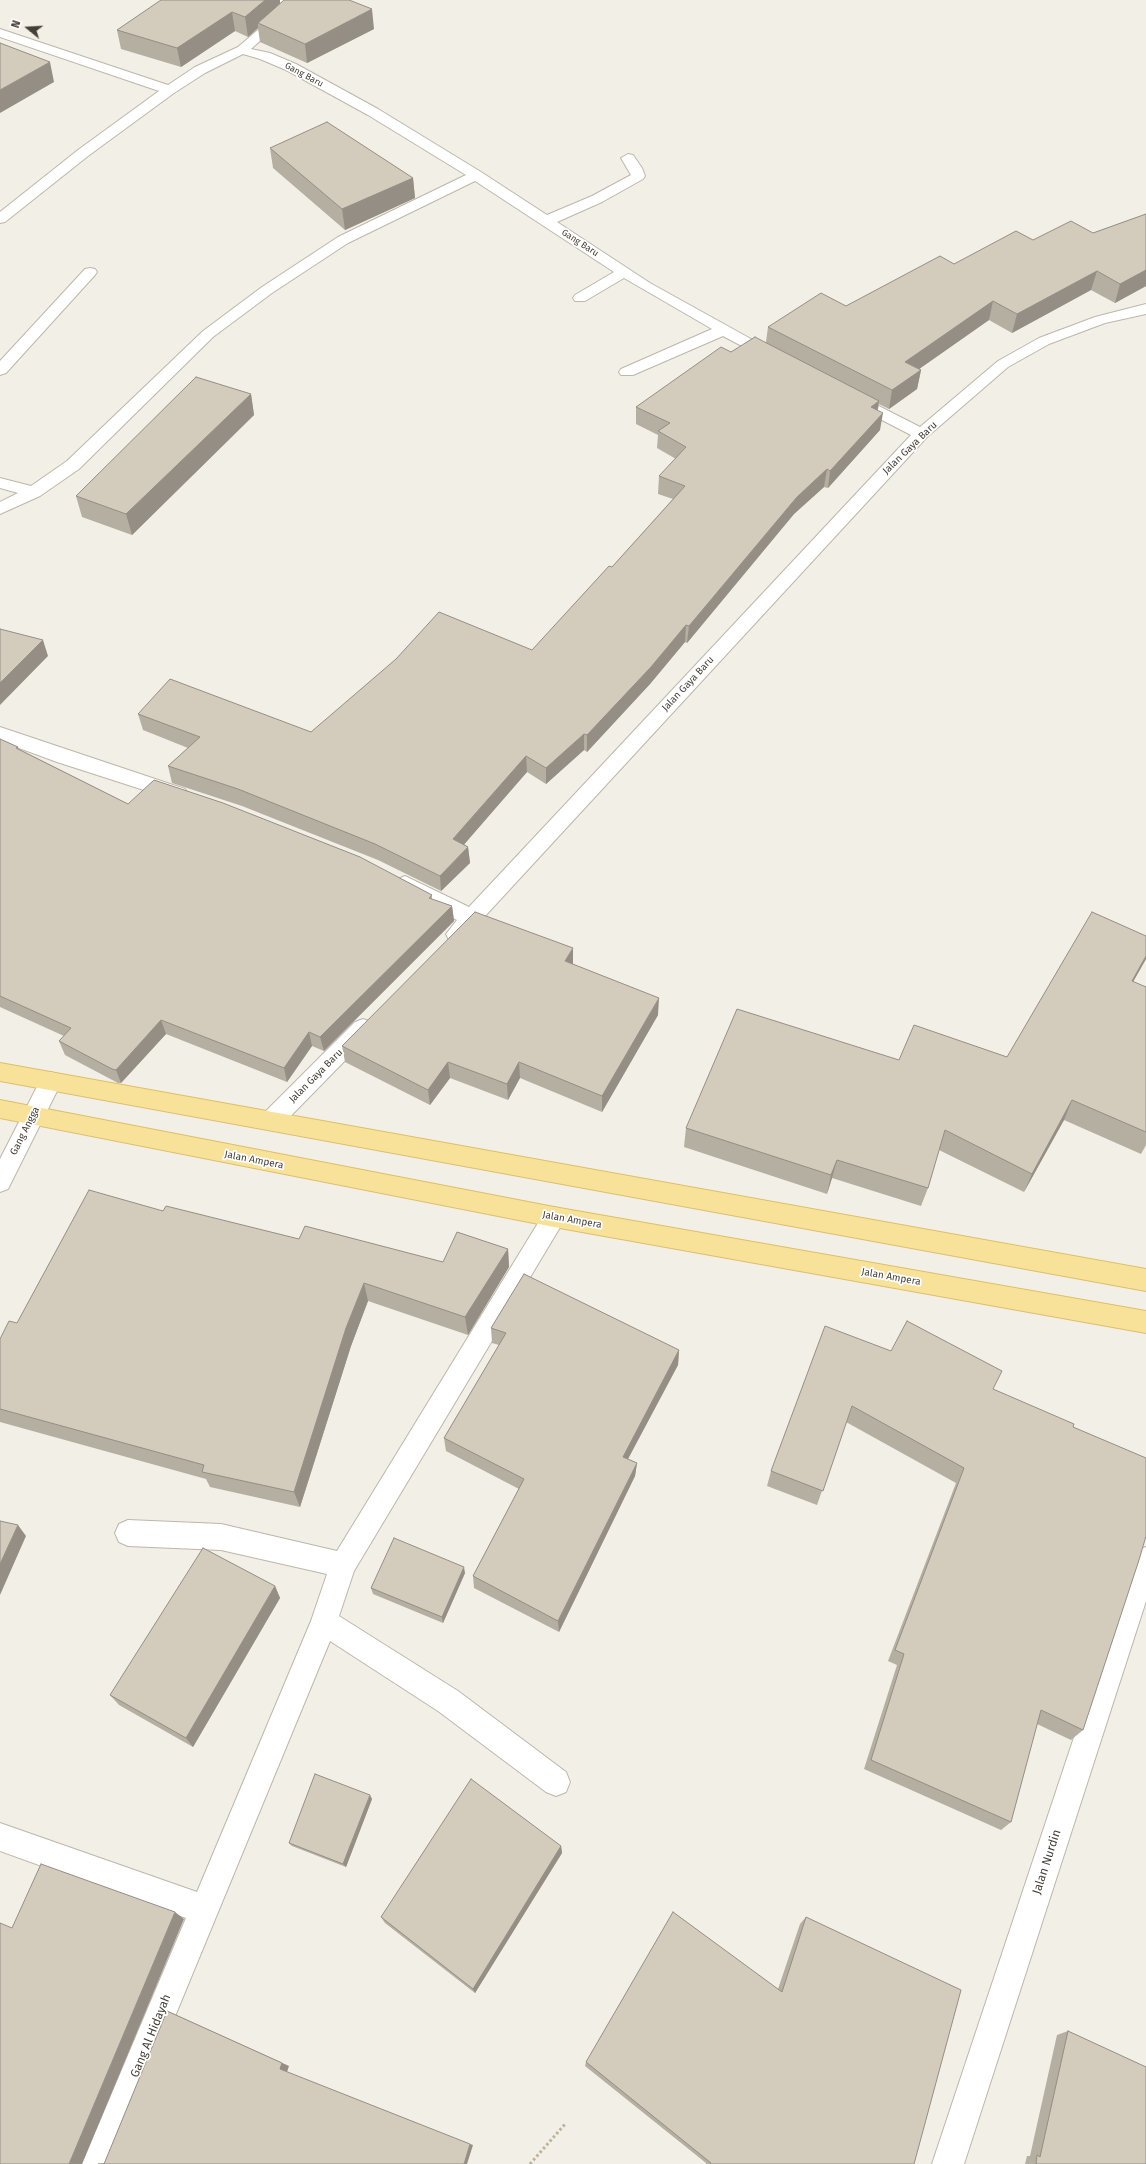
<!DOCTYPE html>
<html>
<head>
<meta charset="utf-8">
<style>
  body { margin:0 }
  #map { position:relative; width:1146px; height:2164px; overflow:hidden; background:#f2efe6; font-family:"Fira Sans",sans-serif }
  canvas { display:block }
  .north { position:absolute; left:8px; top:8px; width:40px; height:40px; -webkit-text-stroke:3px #fff; paint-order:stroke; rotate:288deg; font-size:11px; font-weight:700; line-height:16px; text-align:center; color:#443f36 }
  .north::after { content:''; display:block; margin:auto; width:14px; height:18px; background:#443f36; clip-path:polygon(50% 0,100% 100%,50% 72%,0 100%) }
</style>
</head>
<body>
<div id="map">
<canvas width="1146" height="2164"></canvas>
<div class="north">N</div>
</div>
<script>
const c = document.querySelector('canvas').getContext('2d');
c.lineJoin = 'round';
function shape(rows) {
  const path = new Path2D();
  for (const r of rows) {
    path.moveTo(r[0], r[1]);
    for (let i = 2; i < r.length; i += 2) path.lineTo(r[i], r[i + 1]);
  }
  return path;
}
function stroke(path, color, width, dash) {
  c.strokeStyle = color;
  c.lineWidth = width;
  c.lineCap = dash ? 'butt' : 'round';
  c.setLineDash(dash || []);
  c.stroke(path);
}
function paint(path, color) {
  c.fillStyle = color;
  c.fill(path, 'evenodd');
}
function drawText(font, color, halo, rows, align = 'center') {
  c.font = font + ' "Fira Sans",sans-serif';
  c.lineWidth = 3.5;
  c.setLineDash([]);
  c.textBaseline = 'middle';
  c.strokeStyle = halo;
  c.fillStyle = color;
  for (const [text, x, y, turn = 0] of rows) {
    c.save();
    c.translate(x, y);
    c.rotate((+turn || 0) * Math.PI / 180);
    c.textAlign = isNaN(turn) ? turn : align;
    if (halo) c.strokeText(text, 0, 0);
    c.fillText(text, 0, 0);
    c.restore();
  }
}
const minor = shape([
  [279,0,291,0,294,6,291,13,251,49,270,53,296,64,378,109,481,172,547,215,592,196,631,175,621,158,628,154,633,155,642,168,645,176,643,179,602,202,557,222,650,283,778,354,781,357,778,360,768,360,723,336,633,375,621,375,619,372,621,369,712,329,624,278,585,301,575,301,573,298,575,295,614,272,475,181,348,243,272,293,213,337,79,469,40,496,0,514,0,502,18,493,0,488,0,478,31,486,67,461,203,331,262,287,338,237,466,175,368,115,286,70,260,59,243,54,205,73,174,93,88,156,5,222,0,223,0,212,78,150,159,91,0,37,0,29,168,85,195,67,238,47,280,11,282,6,279,0],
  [90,268,95,269,97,272,95,275,6,373,0,375,0,361,85,269,90,268],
  [1146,304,1146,314,1105,323,1049,344,1008,367,927,437,463,940,456,942,449,940,446,934,457,920,398,889,395,884,398,879,405,876,469,907,911,435,851,404,849,401,851,398,863,398,920,427,998,361,1039,338,1095,317,1146,304],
  [0,727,185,789,188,794,185,799,178,801,57,762,0,741,0,727],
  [363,1019,371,1022,374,1028,371,1034,279,1128,271,1130,263,1128,260,1121,263,1114,355,1022,363,1019],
  [51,1072,59,1075,62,1081,8,1189,0,1192,0,1159,43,1075,51,1072],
  [554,1207,562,1210,566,1217,562,1224,354,1571,339,1616,458,1691,566,1772,570,1782,566,1792,556,1796,546,1792,438,1711,330,1641,114,2164,82,2164,186,1918,0,1851,0,1823,197,1892,311,1621,327,1574,221,1550,128,1546,119,1542,115,1533,119,1524,128,1520,221,1524,337,1551,546,1210,554,1207],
  [1146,1547,1146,1601,964,2164,932,2164,1133,1560,1137,1551,1146,1547]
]);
const major = shape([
  [0,1063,1146,1269,1146,1291,0,1081,0,1063],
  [0,1100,554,1207,1146,1311,1146,1333,554,1227,0,1118,0,1100]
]);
stroke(minor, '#bdb7a9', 2);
stroke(major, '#ddbf69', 2);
stroke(shape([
  [530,2164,566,2123]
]), '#beb39b', 3, [2.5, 2.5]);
paint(minor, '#fff');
paint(major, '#f8e299');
paint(shape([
  [280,3,374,29,307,63,260,42,258,28,248,37,235,31,181,67,121,49,117,30],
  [270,148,413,178,415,198,345,230,273,168],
  [1146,214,1146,286,1115,303,1091,290,1012,333,989,320,919,369,921,370,917,389,889,409,879,404,878,410,880,430,828,488,824,487,794,514,687,643,685,642,650,684,587,752,584,750,546,784,527,772,464,844,468,847,470,863,441,891,378,860,242,806,172,783,168,766,188,748,143,730,138,714,311,732,532,650,612,567,673,499,658,494,659,476,676,459,657,448,658,435,636,424,636,407,731,352,766,342,768,327,846,306,954,264,1033,240,1093,233],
  [251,394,254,415,132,535,82,517,76,496],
  [0,739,18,747,19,749,128,804,432,895,432,899,452,906,454,921,324,1051,312,1046,287,1082,166,1034,121,1083,118,1083,65,1055,59,1041,64,1036,0,1007],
  [1146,959,1133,982,1146,987,1146,1145,1141,1154,1064,1120,1024,1192,939,1150,928,1188,921,1206,832,1178,827,1194,684,1147,686,1128,899,1060,1007,1057],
  [573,964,658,1015,602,1112,520,1078,508,1100,450,1078,430,1105,345,1062,342,1046],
  [299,1239,443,1262,508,1249,509,1267,468,1335,368,1301,351,1346,300,1507,210,1487,206,1479,0,1422,0,1339,17,1323],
  [491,1328,679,1350,678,1365,628,1459,637,1463,635,1476,559,1632,474,1588,473,1576,519,1489,446,1451,444,1438,499,1345,492,1343],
  [891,1351,993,1389,1073,1427,1083,1730,1071,1740,1037,1724,1011,1822,1001,1830,864,1769,897,1665,888,1661,956,1483,846,1422,817,1505,767,1486,771,1471],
  [465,1573,443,1623,373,1594,371,1588],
  [275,1586,280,1598,193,1747,119,1705,110,1695],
  [372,1799,346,1867,292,1846,289,1843],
  [561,1846,562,1853,475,1993,385,1923,381,1917],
  [806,1917,914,2164,706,2164,706,2163,585,2066,586,2062,778,1989,800,1924],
  [1068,2031,1146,2164,1025,2164,1027,2156,1030,2156,1057,2035]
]), '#b5afa2');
paint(shape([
  [265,0,280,0,280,6,258,23,258,28,248,37,245,17],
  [372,9,374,29,307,63,305,44],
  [232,12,235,31,181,67,177,48],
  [50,62,54,82,0,113,0,90],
  [413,178,415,198,345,230,342,209],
  [1146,270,1146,286,1115,303,1120,284],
  [1097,271,1091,290,1012,333,1017,314],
  [993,301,989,320,902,381,905,362],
  [921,370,917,389,889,409,892,390],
  [251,394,254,415,132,535,126,514],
  [879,401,876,418,871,407],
  [883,413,880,430,828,488,830,471],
  [827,469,824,487,794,514,687,643,689,626,797,497],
  [686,625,685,642,650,684,587,752,587,735],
  [43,640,48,656,0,705,0,683],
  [584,734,584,750,546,784,546,768],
  [526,756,527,772,455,855,453,839],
  [468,847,470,863,441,891,440,876],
  [452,906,454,921,324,1051,320,1037],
  [573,948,573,965,565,961],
  [1146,956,1146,959,1122,1001,1132,981],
  [659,998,658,1015,602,1112,602,1096],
  [161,1020,166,1034,121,1083,116,1070],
  [309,1032,312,1046,287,1082,284,1068],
  [448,1062,450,1078,430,1105,428,1090],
  [519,1062,520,1078,508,1100,507,1084],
  [1072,1100,1064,1120,1024,1192,1032,1174],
  [837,1160,832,1178,827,1194,831,1175],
  [508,1249,509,1267,468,1335,465,1317],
  [364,1283,368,1301,351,1346,300,1507,294,1492,346,1328],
  [679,1350,678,1365,622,1470,623,1457],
  [637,1463,635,1476,559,1632,558,1621],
  [18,1525,26,1536,0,1595,0,1564],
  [464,1567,465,1573,443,1623,442,1617],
  [275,1586,280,1598,193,1747,186,1738],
  [370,1795,372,1799,346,1867,343,1864],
  [561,1846,562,1853,475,1993,473,1989],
  [175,1912,184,1919,82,2164,69,2164],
  [167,2011,289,2066,287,2072,280,2069],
  [470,2144,473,2145,467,2164,464,2164]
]), '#948e84');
const building = shape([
  [161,0,265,0,245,17,232,12,177,48,117,30,161,0],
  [284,0,349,0,372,9,305,44,258,23,284,0],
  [0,43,50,62,0,90,0,43],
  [327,122,413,178,342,209,270,148,327,122],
  [1146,214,1146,270,1120,284,1097,271,1017,314,993,301,905,362,921,370,892,390,768,327,821,293,846,306,940,256,954,264,1016,231,1033,240,1071,221,1093,233,1146,214],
  [755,337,879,401,871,407,883,413,830,471,827,469,797,497,689,626,686,625,651,667,587,735,584,734,546,768,526,756,453,839,468,847,440,876,375,844,238,789,168,766,200,737,138,714,170,679,311,732,396,659,439,612,532,650,609,566,612,567,685,486,659,476,686,447,658,431,670,423,636,407,721,347,731,352,755,337],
  [196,377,251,394,126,514,76,496,196,377],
  [0,629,43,640,0,683,0,629],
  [0,739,18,747,16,748,128,804,154,780,223,803,360,857,432,895,429,898,452,906,320,1037,309,1032,284,1068,161,1020,116,1070,112,1069,59,1041,71,1028,0,996,0,739],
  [475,912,573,948,565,961,659,998,602,1096,519,1062,507,1084,448,1062,428,1090,342,1046,475,912],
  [1092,912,1146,936,1146,956,1132,981,1146,987,1146,1132,1072,1100,1032,1174,945,1130,928,1188,837,1160,831,1175,686,1128,737,1009,899,1060,914,1025,1007,1057,1092,912],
  [89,1190,163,1211,166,1206,299,1239,305,1226,443,1262,457,1232,508,1249,465,1317,364,1283,346,1328,294,1492,202,1472,204,1465,0,1409,0,1339,9,1321,17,1323,89,1190],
  [524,1274,679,1350,623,1457,637,1463,558,1621,473,1576,524,1479,444,1438,506,1333,491,1328,524,1274],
  [907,1321,1002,1371,993,1389,1074,1424,1073,1427,1146,1458,1146,1536,1139,1560,1083,1730,1041,1710,1011,1822,871,1760,904,1654,895,1650,964,1468,852,1406,823,1491,771,1471,825,1326,891,1351,907,1321],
  [0,1521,18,1525,0,1564,0,1521],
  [394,1538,464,1567,442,1617,371,1588,394,1538],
  [203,1548,275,1586,186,1738,110,1695,203,1548],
  [315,1774,370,1795,343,1864,289,1843,315,1774],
  [471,1779,561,1846,473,1989,381,1917,471,1779],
  [41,1864,175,1912,69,2164,0,2164,0,1923,12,1928,41,1864],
  [673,1912,782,1992,806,1917,961,1990,914,2164,710,2164,711,2163,586,2062,673,1912],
  [167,2011,282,2063,280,2069,470,2144,464,2164,98,2164,104,2164,167,2011],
  [1068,2031,1146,2067,1146,2164,1036,2164,1037,2155,1040,2157,1068,2031]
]);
paint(building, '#d3cbbc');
stroke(building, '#948e84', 1);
drawText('9px', '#443f36', '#fff', [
  ["Gang Baru",304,75,28],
  ["Gang Baru",580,243,33]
]);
drawText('10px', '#443f36', '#fff', [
  ["Jalan Gaya Baru",910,448,-44],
  ["Jalan Gaya Baru",688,684,-47],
  ["Jalan Gaya Baru",316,1076,-45],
  ["Gang Angga",25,1131,-63],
  ["Jalan Ampera",254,1160,11],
  ["Jalan Ampera",572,1220,10],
  ["Jalan Ampera",891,1277,10]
]);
drawText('12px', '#443f36', '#fff', [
  ["Jalan Nurdin",1047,1862,-72],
  ["Gang Al Hidayah",151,2036,-68]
]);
</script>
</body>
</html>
